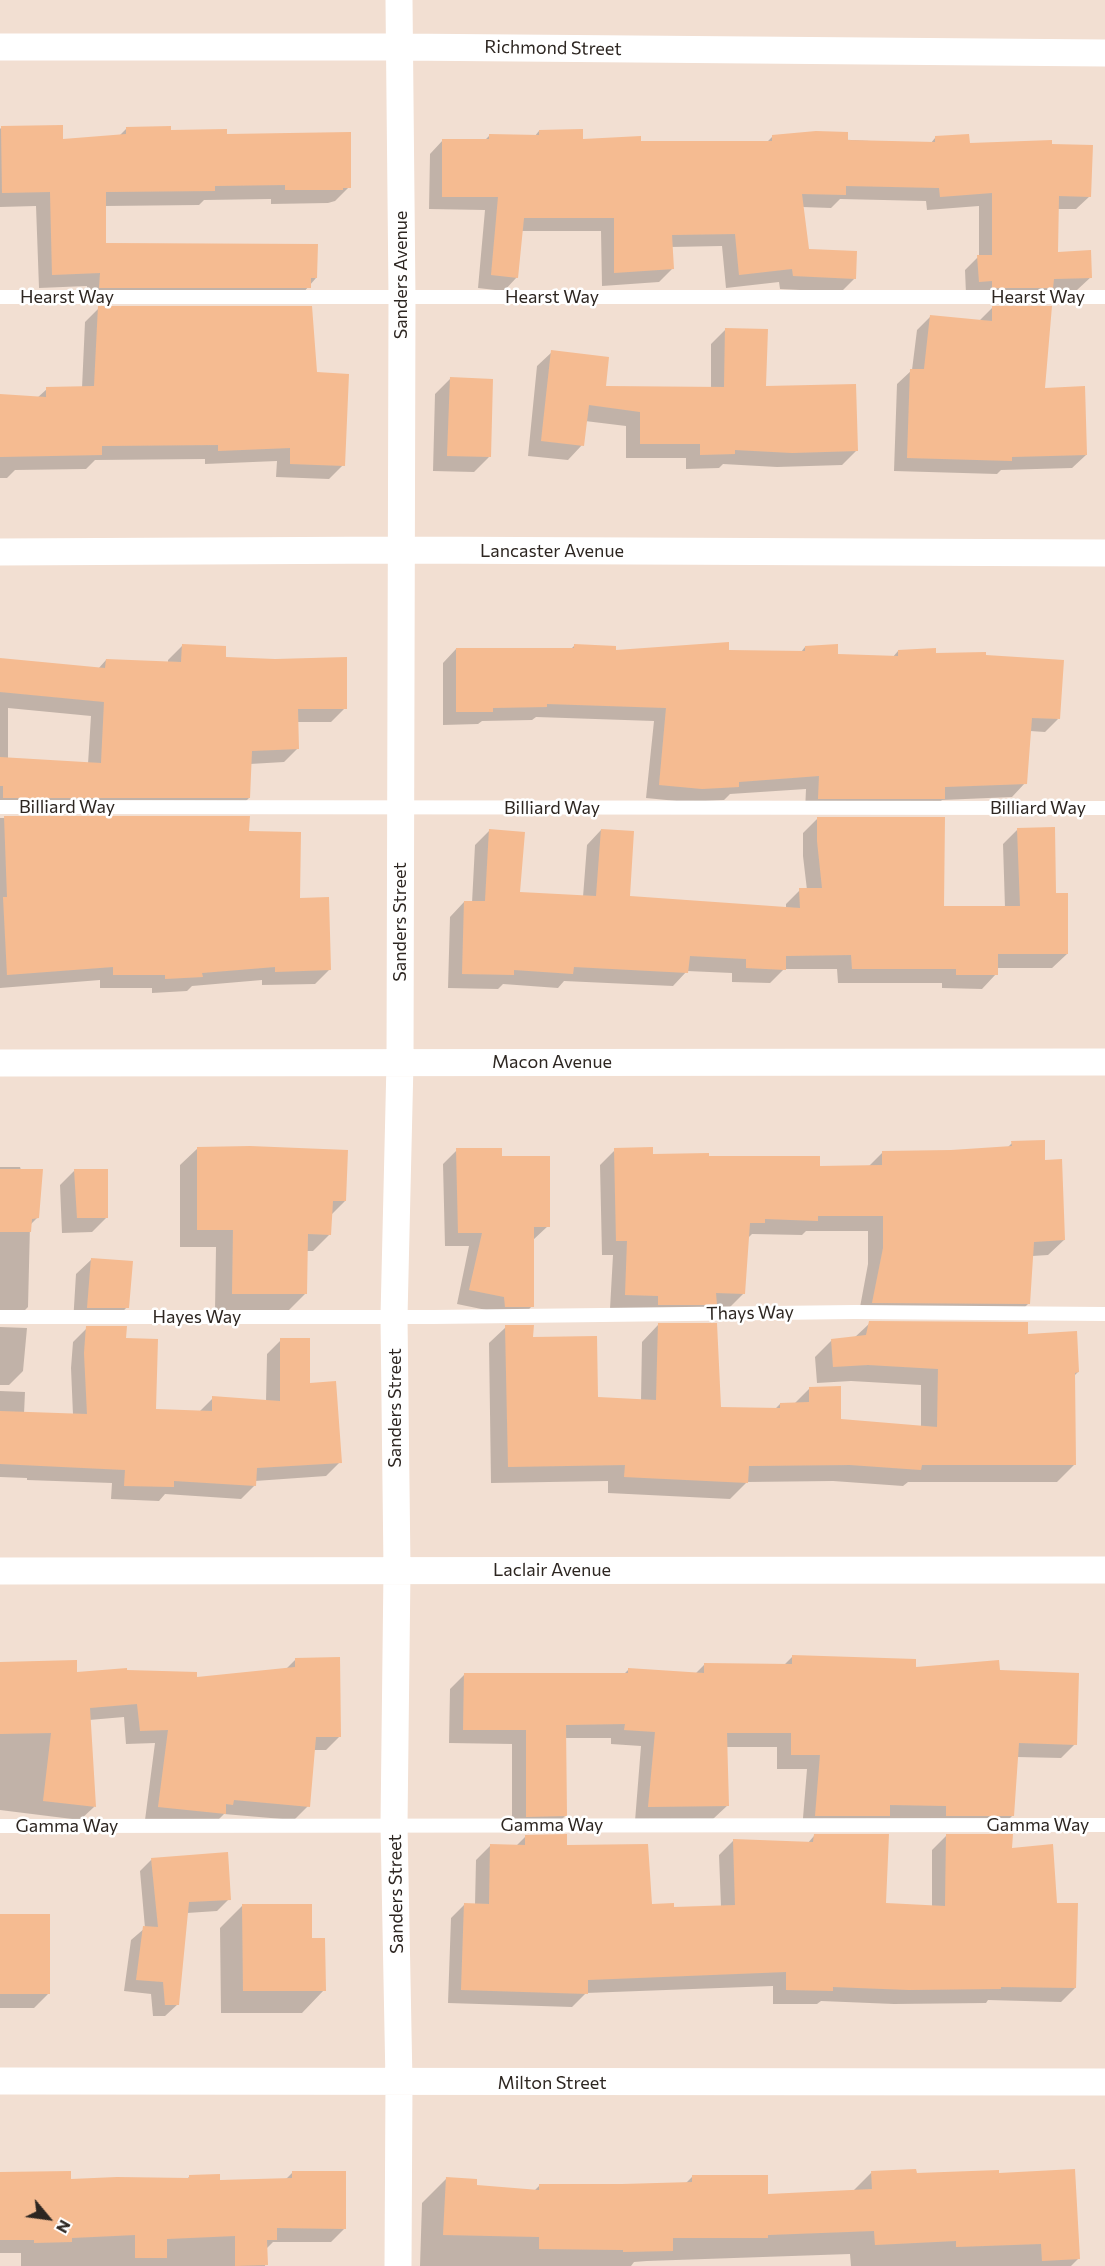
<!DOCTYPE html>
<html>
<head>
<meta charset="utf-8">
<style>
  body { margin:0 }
  #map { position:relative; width:1105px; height:2266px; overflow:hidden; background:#f2dfd2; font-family:Commissioner,sans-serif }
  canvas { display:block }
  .north { position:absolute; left:18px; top:2188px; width:60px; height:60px; -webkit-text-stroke:4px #fff; paint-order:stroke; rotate:119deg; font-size:16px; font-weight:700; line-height:24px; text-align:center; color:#2d2621 }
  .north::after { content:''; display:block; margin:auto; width:21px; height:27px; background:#2d2621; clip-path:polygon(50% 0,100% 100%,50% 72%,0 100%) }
</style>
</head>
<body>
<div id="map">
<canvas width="1105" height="2266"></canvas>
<div class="north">N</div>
</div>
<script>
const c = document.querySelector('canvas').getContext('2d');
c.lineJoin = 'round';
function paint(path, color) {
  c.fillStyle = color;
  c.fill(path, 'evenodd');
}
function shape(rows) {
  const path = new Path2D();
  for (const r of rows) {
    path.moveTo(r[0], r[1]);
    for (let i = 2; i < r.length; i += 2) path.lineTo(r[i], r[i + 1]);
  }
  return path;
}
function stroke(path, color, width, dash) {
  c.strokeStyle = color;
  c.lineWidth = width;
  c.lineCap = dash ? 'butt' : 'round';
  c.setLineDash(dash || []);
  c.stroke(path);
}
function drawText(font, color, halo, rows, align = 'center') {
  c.font = font + ' Commissioner,sans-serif';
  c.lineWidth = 5;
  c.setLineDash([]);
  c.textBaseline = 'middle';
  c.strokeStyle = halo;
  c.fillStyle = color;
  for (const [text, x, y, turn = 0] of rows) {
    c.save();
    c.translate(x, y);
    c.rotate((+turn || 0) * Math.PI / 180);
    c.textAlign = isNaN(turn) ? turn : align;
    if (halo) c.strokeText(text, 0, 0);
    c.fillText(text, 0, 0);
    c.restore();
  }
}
paint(shape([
  [2,127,61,140,119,136,126,129,226,135,349,187,335,201,328,203,271,204,271,199,204,200,199,205,105,206,105,245,316,278,296,301,86,301,87,286,39,288,36,206,0,207,0,129],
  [539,131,582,140,640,142,767,142,773,136,930,144,935,138,968,144,1090,196,1076,209,1057,209,1056,253,1091,277,1077,290,966,294,965,270,979,256,979,206,927,210,926,201,840,199,831,208,802,207,808,250,855,278,841,292,780,289,779,282,726,288,722,246,671,247,672,269,659,282,602,286,601,231,521,231,517,277,504,291,478,288,485,210,429,209,430,154,443,140,484,141,490,135,534,137],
  [99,308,315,374,343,465,329,479,276,477,277,461,205,464,205,459,95,460,86,469,15,470,7,478,0,478,0,396,37,398,47,389,82,388,85,322],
  [992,308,1086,455,1072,468,1001,470,997,474,894,471,897,384,912,370,917,330,930,317,979,321],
  [726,329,764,388,857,450,842,465,777,467,723,464,719,468,686,469,686,458,626,458,626,426,585,421,582,445,568,460,528,456,537,366,552,352,604,387,711,389,711,344],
  [450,379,489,457,474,472,433,471,435,394],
  [575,645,614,652,801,652,805,647,837,655,892,658,898,651,935,655,1058,719,1045,732,1030,731,1025,783,1012,797,942,800,930,812,805,812,806,789,730,794,724,800,687,802,646,798,654,721,536,717,532,720,482,721,478,724,443,725,443,663,456,649,571,649],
  [182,646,224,658,345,708,331,722,297,722,298,748,284,762,250,764,249,798,235,812,0,811,0,660,98,669,106,660,168,663,168,660],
  [8,708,91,716,88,764,8,759],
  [0,818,248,818,248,833,298,900,329,970,315,984,262,985,262,980,192,986,187,991,152,993,152,988,100,988,100,980,0,988],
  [818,818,943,908,1005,908,1003,844,1018,829,1055,895,1067,954,1052,968,996,968,996,974,982,989,942,988,942,983,838,983,837,969,784,969,770,983,732,982,732,973,687,971,673,986,564,981,558,988,503,984,498,989,448,988,450,917,464,902,472,903,475,845,490,830,518,893,583,897,587,845,601,830,629,897,786,908,786,904,800,890,807,890,803,856,803,833],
  [1012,1143,1044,1161,1064,1240,1048,1255,1032,1256,1028,1304,1013,1319,858,1318,868,1264,868,1231,806,1231,802,1235,752,1234,748,1238,744,1293,729,1308,610,1309,613,1255,602,1255,600,1165,615,1150,652,1155,707,1157,818,1168,868,1167,883,1152,951,1151,1007,1148],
  [198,1148,345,1201,331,1215,330,1234,313,1251,306,1251,306,1293,288,1311,215,1311,216,1247,180,1247,180,1165],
  [457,1150,501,1158,548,1226,533,1240,532,1306,519,1320,491,1311,457,1304,469,1246,445,1246,443,1164],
  [0,1167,20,1167,37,1218,30,1225,28,1307,14,1321,0,1321],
  [75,1170,107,1217,92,1232,62,1233,60,1185],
  [92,1259,127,1307,112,1323,73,1323,76,1274],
  [870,1323,1026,1335,1078,1372,1074,1376,1074,1465,1057,1482,908,1482,903,1486,833,1481,747,1482,730,1499,608,1493,608,1481,491,1483,489,1343,506,1327,532,1339,596,1399,641,1400,642,1342,658,1325,720,1409,775,1409,780,1404,794,1404,810,1388,840,1421,921,1427,921,1385,851,1381,817,1383,815,1357,832,1340,854,1338],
  [0,1327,27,1328,23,1371,9,1385,0,1385],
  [87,1328,125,1339,155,1411,199,1412,213,1398,266,1401,267,1354,281,1340,308,1384,340,1462,326,1476,255,1481,255,1485,241,1499,165,1494,159,1501,111,1499,112,1483,27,1480,27,1478,0,1477,0,1391,25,1392,24,1414,73,1415,71,1368,73,1342],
  [793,1656,915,1668,998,1671,1075,1744,1061,1758,1017,1757,1013,1815,998,1830,802,1830,807,1769,777,1769,777,1747,726,1747,728,1805,713,1819,635,1821,641,1746,611,1744,611,1738,564,1738,565,1816,551,1830,512,1830,512,1744,449,1743,450,1689,464,1675,624,1674,629,1669,695,1674,704,1665,784,1665],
  [296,1659,340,1736,326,1750,313,1750,308,1806,294,1820,224,1814,211,1827,145,1820,155,1743,126,1744,124,1717,89,1720,94,1807,80,1820,0,1810,0,1664,76,1673,126,1672,196,1679,285,1670],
  [526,1836,566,1846,651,1905,672,1908,721,1907,719,1855,733,1841,807,1844,814,1836,885,1904,932,1907,932,1850,946,1836,1010,1849,1056,1904,1075,1988,1061,2002,988,2000,986,2003,894,2004,821,2001,817,2004,773,2004,773,1986,586,1993,572,2007,448,2003,451,1918,465,1904,475,1905,476,1860,490,1846,516,1846],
  [152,1859,229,1899,217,1911,187,1913,178,2004,165,2016,153,2016,151,1994,124,1991,131,1940,145,1928,140,1871],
  [242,1906,311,1939,324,1990,302,2013,221,2013,220,1928],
  [0,1915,48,1994,34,2008,0,2008],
  [0,2172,69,2172,70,2181,187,2179,189,2177,219,2181,286,2179,293,2172,345,2228,331,2242,273,2242,266,2249,265,2266,21,2266,21,2253,0,2253],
  [871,2173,915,2174,1079,2258,1071,2266,851,2266,850,2254,647,2261,634,2262,631,2266,420,2266,422,2203,446,2179,475,2187,534,2191,540,2185,685,2184,693,2176,766,2195,853,2191]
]), '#0003');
paint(shape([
  [63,125,63,139,126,134,126,127,171,126,171,130,227,129,227,134,351,132,351,188,343,188,343,190,285,190,285,185,215,186,215,191,106,192,106,243,318,244,317,278,311,278,311,288,99,288,100,273,52,275,50,192,2,193,1,126],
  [583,129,583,139,641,136,641,141,772,141,772,135,816,131,848,132,848,140,935,142,935,136,969,134,970,143,1052,140,1052,144,1093,145,1091,197,1059,196,1058,252,1091,250,1092,278,1054,279,1053,288,992,288,992,281,979,282,977,255,992,255,992,193,940,197,939,188,846,186,846,195,802,194,809,249,857,251,856,279,793,276,792,269,739,275,735,234,672,235,674,269,614,273,614,218,524,218,518,278,491,275,498,197,442,197,442,139,489,139,489,134,539,135,539,130],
  [98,306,312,306,317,372,349,374,345,466,290,464,290,448,218,451,218,445,102,446,102,455,0,457,0,394,46,397,46,387,94,386],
  [992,306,1052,306,1045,388,1085,386,1087,455,1012,457,1012,461,907,458,910,369,924,369,930,315,992,321],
  [725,328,768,329,766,386,856,384,858,451,792,453,735,450,735,454,700,455,700,444,640,444,640,412,589,405,584,446,541,441,551,350,609,357,606,386,724,387],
  [450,377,493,379,491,457,447,456],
  [729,642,729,650,805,651,805,646,838,644,838,654,898,656,898,650,936,648,936,653,986,652,986,655,1064,660,1060,719,1032,718,1027,784,945,787,945,799,818,799,819,776,739,782,739,787,702,789,659,785,666,708,547,704,547,707,493,708,493,712,456,712,456,648,574,648,574,644,616,646,616,650],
  [182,644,226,646,226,657,275,659,347,657,347,709,298,709,299,749,252,751,250,798,3,798,3,786,0,786,0,757,101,763,104,702,0,692,0,658,105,668,106,659,181,662],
  [4,816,250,816,249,831,301,832,300,898,329,897,331,970,275,972,275,967,202,973,203,977,165,979,165,975,113,975,113,967,7,975,3,897,7,897],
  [817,817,945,817,944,906,1020,906,1017,828,1055,827,1056,893,1068,893,1068,954,998,954,998,975,956,975,956,969,852,969,851,955,786,956,786,970,746,968,746,959,690,956,688,973,574,967,573,974,514,970,514,975,462,974,464,901,485,901,489,829,525,832,520,892,596,896,601,829,634,831,630,896,800,908,799,888,822,888,817,841],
  [1045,1140,1045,1160,1062,1159,1065,1240,1034,1242,1030,1304,872,1303,883,1248,883,1216,818,1216,818,1221,765,1219,765,1223,750,1223,745,1294,716,1293,717,1305,658,1305,658,1296,625,1295,627,1241,616,1241,614,1148,653,1147,653,1154,709,1153,709,1156,820,1156,820,1166,882,1165,882,1151,951,1150,1012,1146,1011,1141],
  [250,1146,348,1150,346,1201,333,1201,331,1235,308,1234,307,1294,232,1294,233,1230,197,1230,197,1147],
  [456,1148,502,1148,502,1156,550,1156,550,1227,534,1227,534,1307,505,1307,504,1297,469,1290,482,1233,458,1233],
  [0,1169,43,1169,39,1218,32,1219,31,1232,0,1232],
  [74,1169,108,1169,108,1218,77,1218],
  [91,1258,133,1261,129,1308,87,1308],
  [869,1321,1028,1322,1028,1334,1077,1331,1079,1372,1075,1373,1076,1465,922,1465,921,1470,850,1465,749,1466,748,1483,624,1477,625,1465,508,1467,505,1325,534,1325,533,1337,597,1336,598,1397,656,1400,658,1323,717,1323,721,1407,780,1408,780,1403,809,1402,809,1387,841,1386,841,1419,937,1427,938,1369,868,1365,833,1367,831,1339,866,1335],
  [86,1326,127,1326,126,1338,158,1339,156,1409,212,1411,212,1396,280,1401,280,1338,310,1338,310,1383,336,1381,342,1463,257,1468,256,1486,174,1481,174,1487,124,1486,125,1470,0,1464,0,1411,87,1414,84,1353],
  [792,1655,916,1659,916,1667,999,1660,1000,1670,1079,1673,1077,1745,1019,1743,1014,1816,946,1816,946,1806,890,1805,890,1816,815,1816,820,1755,791,1755,791,1733,727,1733,729,1806,648,1807,655,1732,624,1730,625,1724,566,1725,567,1816,526,1817,526,1730,463,1730,464,1673,628,1673,628,1668,704,1673,704,1663,792,1664],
  [340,1657,341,1737,316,1737,310,1807,234,1800,233,1805,226,1804,226,1814,158,1807,168,1730,140,1731,137,1704,90,1708,96,1807,43,1801,51,1733,0,1734,0,1662,77,1660,77,1672,127,1668,127,1670,197,1672,197,1677,295,1667,295,1658],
  [567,1834,567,1845,648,1844,652,1904,674,1903,674,1907,735,1905,733,1839,813,1842,814,1834,889,1834,886,1903,945,1906,946,1834,1013,1834,1012,1848,1053,1844,1057,1903,1078,1903,1076,1988,1001,1987,1001,1989,909,1990,833,1987,833,1991,786,1990,786,1972,588,1980,588,1994,461,1990,464,1903,489,1904,490,1844,525,1845,525,1835],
  [228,1852,231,1900,189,1902,179,2005,165,2005,163,1982,136,1980,143,1926,158,1927,151,1858],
  [242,1904,312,1904,312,1938,325,1938,326,1991,243,1991],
  [0,1914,50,1914,50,1994,0,1994],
  [916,2169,917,2173,999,2170,999,2173,1075,2169,1080,2259,1042,2261,1041,2244,956,2247,956,2241,875,2245,874,2231,768,2235,768,2238,673,2238,673,2251,623,2252,623,2250,539,2249,539,2237,443,2235,446,2177,477,2179,477,2185,539,2190,539,2184,622,2184,692,2182,692,2175,768,2175,768,2194,872,2189,871,2171],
  [71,2171,71,2179,117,2177,189,2178,189,2175,220,2174,220,2180,292,2178,292,2171,346,2171,346,2229,277,2228,277,2240,267,2240,268,2265,235,2266,235,2236,167,2239,167,2258,135,2258,135,2235,72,2238,72,2242,34,2243,34,2240,0,2240,0,2172]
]), '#f5bb91');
stroke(shape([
  [0,297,1105,297],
  [0,807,1105,808],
  [0,1317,433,1317,855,1312,1105,1314],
  [0,1826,1105,1825]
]), '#fff', 14);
stroke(shape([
  [0,47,399,47,1105,53],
  [0,552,402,550,1105,553],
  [0,1063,1105,1062],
  [0,1571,1105,1570],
  [0,2081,1105,2082],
  [398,2266,399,2082,394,1825,397,1569,394,1317,400,1063,402,297,399,0]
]), '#fff', 27);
drawText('18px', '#2d2621', '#fff', [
  ["Richmond Street",553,48,1],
  ["Sanders Avenue",401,275,-90],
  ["Hearst Way",67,297],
  ["Hearst Way",552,297],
  ["Hearst Way",1038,297],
  ["Lancaster Avenue",552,551],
  ["Billiard Way",67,807],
  ["Billiard Way",552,808],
  ["Billiard Way",1038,808],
  ["Sanders Street",400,922,-90],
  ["Macon Avenue",552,1062],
  ["Thays Way",750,1313,-1],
  ["Hayes Way",197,1317],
  ["Sanders Street",395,1408,-90],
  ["Laclair Avenue",552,1570],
  ["Gamma Way",552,1825],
  ["Gamma Way",1038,1825],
  ["Gamma Way",67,1826],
  ["Sanders Street",396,1894,-91],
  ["Milton Street",552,2083]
]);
</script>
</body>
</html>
